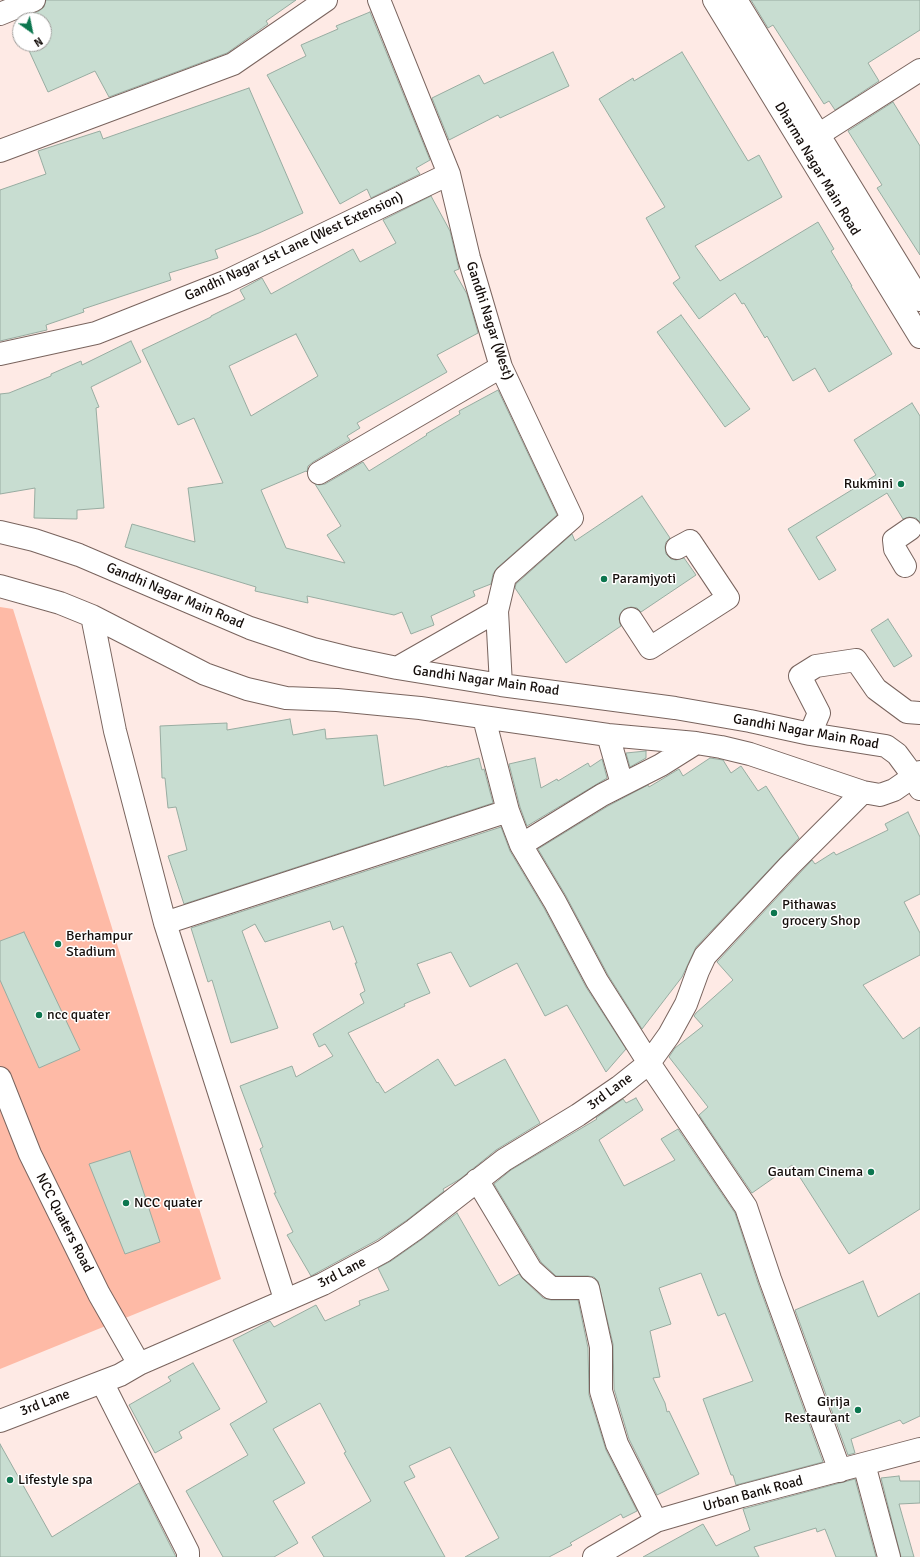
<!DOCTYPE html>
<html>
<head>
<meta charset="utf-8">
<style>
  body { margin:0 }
  #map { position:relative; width:920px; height:1557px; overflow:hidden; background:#feeae5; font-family:Signika,sans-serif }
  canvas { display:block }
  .north { position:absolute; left:12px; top:12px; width:40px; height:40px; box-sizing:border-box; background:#fff; border:1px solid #a19f9d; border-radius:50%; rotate:147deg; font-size:11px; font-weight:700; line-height:16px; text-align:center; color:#150e0b }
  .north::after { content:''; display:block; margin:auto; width:14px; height:18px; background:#0c764f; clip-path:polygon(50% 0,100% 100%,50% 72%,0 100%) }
</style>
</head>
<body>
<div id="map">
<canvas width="920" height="1557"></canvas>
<div class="north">N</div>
</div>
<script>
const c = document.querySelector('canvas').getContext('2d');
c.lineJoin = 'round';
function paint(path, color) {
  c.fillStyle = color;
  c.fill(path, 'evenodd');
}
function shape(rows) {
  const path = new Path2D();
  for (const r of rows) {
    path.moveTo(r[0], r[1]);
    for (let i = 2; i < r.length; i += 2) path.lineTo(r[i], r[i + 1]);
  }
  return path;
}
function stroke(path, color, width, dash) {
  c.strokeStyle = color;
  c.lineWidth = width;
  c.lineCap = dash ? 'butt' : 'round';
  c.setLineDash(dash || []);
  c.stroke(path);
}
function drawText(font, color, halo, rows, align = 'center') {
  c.font = font + ' Signika,sans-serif';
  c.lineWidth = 3;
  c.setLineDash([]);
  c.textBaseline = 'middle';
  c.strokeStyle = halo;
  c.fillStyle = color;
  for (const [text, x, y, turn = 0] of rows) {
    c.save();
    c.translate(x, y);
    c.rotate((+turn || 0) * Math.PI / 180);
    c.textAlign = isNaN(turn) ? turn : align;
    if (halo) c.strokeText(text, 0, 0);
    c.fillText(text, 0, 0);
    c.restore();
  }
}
paint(shape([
  [0,607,13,609,221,1279,0,1369]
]), '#febaa6');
const building = shape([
  [46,0,296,0,266,21,268,24,227,53,109,97,95,71,48,92,26,44,44,44,44,20,20,20,20,29,16,21,39,11,44,7,46,0],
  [751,0,920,0,920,30,868,63,879,81,835,110,829,101,824,104,773,25,768,28,751,0],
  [370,12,430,160,416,168,420,174,371,198,367,189,340,204,267,75,306,56,301,45,338,29,336,26,370,12],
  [553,52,569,86,500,118,498,115,449,140,432,98,479,75,484,84,553,52],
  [682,52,748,161,759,155,782,197,695,246,720,281,818,222,834,249,831,251,852,286,851,286,892,354,829,392,815,368,793,381,767,336,765,338,744,303,742,304,735,293,699,319,673,283,680,278,646,218,665,207,599,99,633,78,634,81,682,52],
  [249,88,303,213,259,233,215,250,218,258,169,273,171,280,83,309,84,312,46,325,47,330,0,341,0,190,46,174,38,151,100,131,103,139,249,88],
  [893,102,920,146,920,255,877,188,882,185,848,131,893,102],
  [431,196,450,231,459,269,454,271,467,294,478,333,437,355,447,372,357,423,360,428,347,436,350,440,313,462,308,466,307,472,306,471,261,490,286,548,345,563,327,535,341,526,315,484,319,485,325,484,363,462,369,471,427,435,426,434,460,414,459,411,498,390,557,515,497,568,493,574,491,584,473,591,475,596,431,616,434,625,411,634,402,612,394,615,307,596,308,603,255,591,256,587,125,547,132,524,195,542,188,488,223,483,194,418,178,425,142,350,211,317,211,316,245,299,240,290,262,278,271,294,353,249,360,262,396,243,383,220,431,196],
  [296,334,318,376,251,416,229,366,296,334],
  [681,315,750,409,725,427,657,332,681,315],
  [131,341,141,362,91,387,99,407,96,408,104,508,77,510,77,519,34,518,35,488,0,494,0,394,9,393,51,376,51,374,81,361,82,365,131,341],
  [912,403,920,416,920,522,916,518,909,517,903,519,887,493,816,537,836,570,819,580,788,529,876,475,854,440,912,403],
  [642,496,670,538,666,542,665,547,666,554,671,559,676,560,684,558,696,575,641,612,637,608,631,607,624,609,620,614,619,619,621,626,566,663,515,588,516,584,572,534,575,541,642,496],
  [888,619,912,656,894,667,871,630,888,619],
  [290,719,293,735,325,729,326,739,377,735,384,786,447,766,447,767,479,758,482,770,484,769,493,803,184,904,168,856,187,850,176,807,168,808,165,778,162,778,160,726,227,723,227,730,290,719],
  [646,751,646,758,630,767,626,753,646,751],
  [535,758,541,788,557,779,558,781,588,763,590,767,602,759,607,778,527,826,520,807,509,764,535,758],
  [710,758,723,760,731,773,741,766,758,791,766,786,799,838,696,947,682,977,642,1029,608,975,566,896,538,849,608,806,648,785,649,787,679,769,683,776,710,758],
  [908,812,920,837,920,894,904,902,920,933,920,955,863,985,903,1039,920,1027,920,1209,849,1254,792,1165,752,1193,699,1115,708,1107,669,1057,675,1048,703,1026,694,1016,696,1013,733,980,717,962,798,875,812,860,815,864,834,852,836,855,888,830,885,824,908,812],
  [501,827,510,851,544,908,586,987,626,1049,606,1072,567,1005,545,1016,517,963,470,987,451,952,417,964,430,993,404,1004,405,1006,348,1033,377,1083,378,1082,385,1093,438,1059,455,1086,505,1059,540,1123,496,1150,460,1179,443,1189,444,1191,407,1220,377,1240,311,1276,287,1235,293,1232,274,1193,276,1193,260,1149,263,1147,240,1086,292,1066,296,1077,333,1056,325,1044,319,1047,313,1034,364,1003,360,994,365,991,355,963,357,963,343,926,333,930,330,921,265,942,255,924,242,931,278,1028,231,1043,212,980,208,982,191,928,501,827],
  [24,932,80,1050,39,1068,0,980,0,941,24,932],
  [636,1098,643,1110,599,1140,624,1186,675,1160,661,1139,678,1129,735,1213,758,1283,823,1462,736,1485,733,1475,731,1475,703,1399,753,1381,725,1313,718,1316,701,1273,659,1288,671,1324,650,1331,660,1377,653,1378,665,1403,667,1412,669,1411,699,1474,657,1495,629,1439,614,1389,613,1344,598,1281,594,1277,588,1276,556,1276,541,1262,494,1184,511,1170,597,1119,596,1118,623,1099,626,1103,636,1098],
  [130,1151,160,1242,125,1254,89,1164,130,1151],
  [457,1213,499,1286,519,1274,523,1279,543,1298,551,1300,578,1300,588,1348,589,1395,606,1450,637,1511,623,1518,621,1514,570,1543,572,1545,549,1557,465,1557,499,1538,450,1447,409,1466,415,1477,404,1482,445,1557,324,1557,312,1537,371,1501,344,1453,346,1452,320,1403,273,1429,305,1483,273,1501,298,1543,274,1557,223,1557,186,1491,248,1455,230,1424,267,1402,233,1340,270,1321,274,1327,316,1305,325,1321,360,1305,359,1301,389,1290,378,1268,391,1261,421,1240,457,1213],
  [863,1281,878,1317,920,1293,920,1416,903,1424,900,1420,851,1439,855,1453,848,1455,795,1310,863,1281],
  [193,1363,220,1409,179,1432,182,1438,155,1453,129,1405,171,1381,168,1377,193,1363],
  [0,1444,52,1537,139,1483,176,1557,0,1557,0,1444],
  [899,1476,900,1481,920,1481,920,1503,899,1504,914,1557,901,1557,881,1478,899,1476],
  [855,1479,876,1557,836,1557,825,1529,817,1532,816,1528,754,1547,759,1557,643,1557,703,1524,716,1546,750,1530,743,1509,855,1479]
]);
paint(building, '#c8ddd1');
stroke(building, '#98aca1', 1);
const minor = shape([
  [379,0,449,174,469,258,501,367,572,518,505,577,497,611,501,685],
  [714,0,920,337],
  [736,0,920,300],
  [0,14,34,0],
  [807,142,920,70],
  [0,151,233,64,326,0],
  [0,354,96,333,225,282,449,174],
  [319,473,501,367],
  [0,532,34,540,79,555,250,628,313,649,349,658,397,668,501,685,675,708,750,721,810,734,886,746,897,754,914,777,920,789],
  [905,566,895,549,894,540,910,529],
  [0,586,60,603,92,616,205,674,247,689,286,698,337,700,420,708,608,735,696,743,721,747,750,754,863,792,880,795,894,790,920,772],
  [92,616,115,731,165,923,285,1299],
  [631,619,650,648,728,598,690,541,677,548],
  [397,668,497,611],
  [484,718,508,811,521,845,555,902,597,981,649,1063,746,1207,770,1279,840,1471],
  [810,734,819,713,800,676,816,666,856,660,876,689,907,712,920,713],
  [608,735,622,784],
  [521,845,602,795,661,765,696,743],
  [165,923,508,811],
  [0,1078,30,1154,99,1294,139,1364],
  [477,1180,531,1270,551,1288,588,1288,601,1347,601,1391,617,1444,656,1521],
  [102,1382,188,1552,188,1557],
  [0,1421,120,1375,139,1364,323,1284,384,1251,414,1230,504,1160,578,1115,619,1087,649,1063,669,1035,686,1004,698,971,705,956,789,866,863,792],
  [864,1464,889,1557],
  [594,1557,656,1521,742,1496,920,1449]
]);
stroke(minor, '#79645e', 24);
stroke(minor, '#fff', 22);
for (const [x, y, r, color] of [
  [901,484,4,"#0c764f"],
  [604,579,4,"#0c764f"],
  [774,913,4,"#0c764f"],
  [58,944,4,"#0c764f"],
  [39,1015,4,"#0c764f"],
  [871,1172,4,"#0c764f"],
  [126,1203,4,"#0c764f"],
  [858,1410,4,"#0c764f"],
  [10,1480,4,"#0c764f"]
]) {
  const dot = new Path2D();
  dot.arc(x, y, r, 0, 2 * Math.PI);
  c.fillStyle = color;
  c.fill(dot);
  stroke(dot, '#fff', 1.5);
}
drawText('14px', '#150e0b', '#fff', [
  ["Dharma Nagar Main Road",817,169,59],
  ["Gandhi Nagar 1st Lane (West Extension)",294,247,-25],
  ["Gandhi Nagar (West)",489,321,72],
  ["Gandhi Nagar Main Road",175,596,23],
  ["Gandhi Nagar Main Road",486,681,8],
  ["Gandhi Nagar Main Road",806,732,10],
  ["3rd Lane",610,1092,-36],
  ["NCC Quaters Road",64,1223,63],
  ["3rd Lane",342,1273,-27],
  ["3rd Lane",45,1403,-21],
  ["Urban Bank Road",753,1494,-15]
]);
drawText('14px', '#150e0b', '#fff', [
  ["Rukmini",893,484,"right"],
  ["Paramjyoti",612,579],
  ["Pithawas",782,905],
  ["grocery Shop",782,921],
  ["Berhampur",66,936],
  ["Stadium",66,952],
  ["ncc quater",47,1015],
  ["Gautam Cinema",863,1172,"right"],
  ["NCC quater",134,1203],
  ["Girija",850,1402,"right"],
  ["Restaurant",850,1418,"right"],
  ["Lifestyle spa",18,1480]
], 'left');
</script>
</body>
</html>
